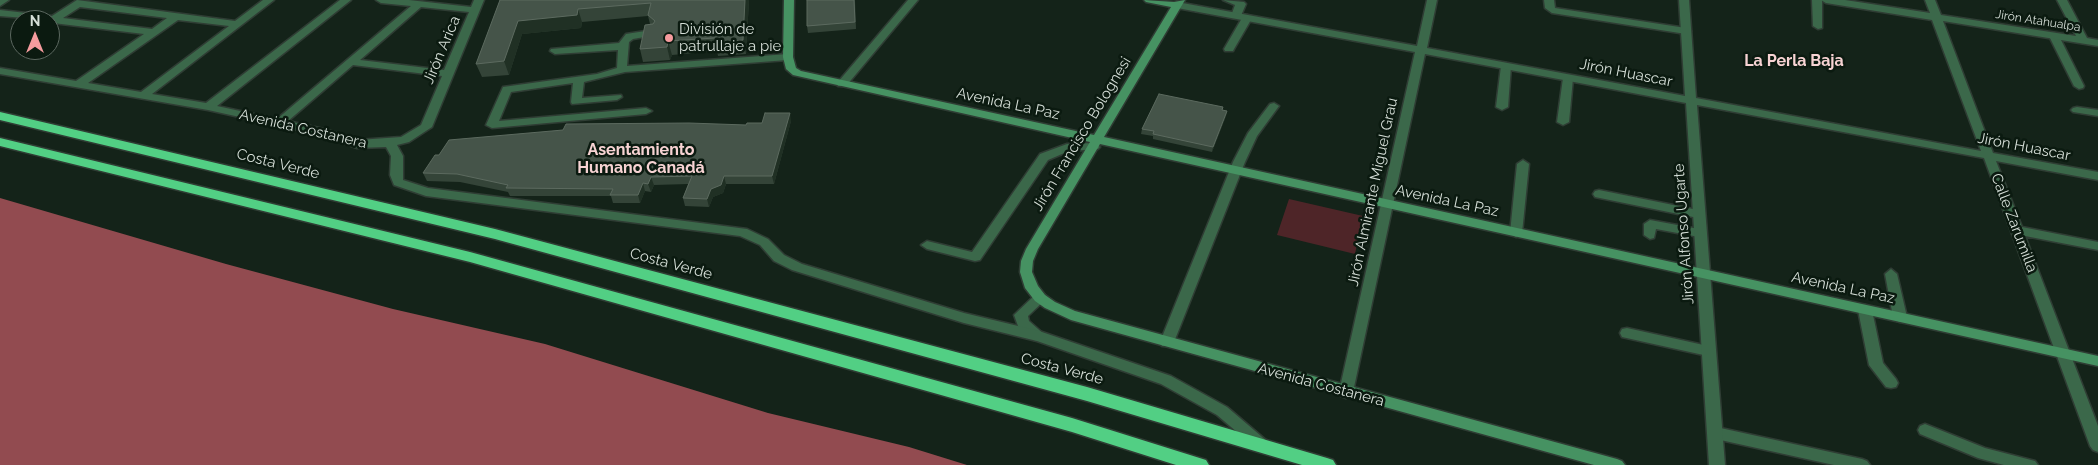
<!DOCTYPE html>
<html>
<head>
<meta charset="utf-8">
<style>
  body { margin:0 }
  #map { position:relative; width:2098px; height:465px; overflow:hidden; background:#142319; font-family:Raleway,sans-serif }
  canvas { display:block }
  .north { position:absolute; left:10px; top:10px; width:50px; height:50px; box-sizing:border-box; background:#0b1a10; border:1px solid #5c6860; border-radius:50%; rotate:0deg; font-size:14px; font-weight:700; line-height:20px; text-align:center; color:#d5ded7 }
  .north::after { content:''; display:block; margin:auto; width:18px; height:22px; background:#f59b9e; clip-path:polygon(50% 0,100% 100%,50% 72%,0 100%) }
</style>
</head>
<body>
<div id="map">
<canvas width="2098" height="465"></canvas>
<div class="north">N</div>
</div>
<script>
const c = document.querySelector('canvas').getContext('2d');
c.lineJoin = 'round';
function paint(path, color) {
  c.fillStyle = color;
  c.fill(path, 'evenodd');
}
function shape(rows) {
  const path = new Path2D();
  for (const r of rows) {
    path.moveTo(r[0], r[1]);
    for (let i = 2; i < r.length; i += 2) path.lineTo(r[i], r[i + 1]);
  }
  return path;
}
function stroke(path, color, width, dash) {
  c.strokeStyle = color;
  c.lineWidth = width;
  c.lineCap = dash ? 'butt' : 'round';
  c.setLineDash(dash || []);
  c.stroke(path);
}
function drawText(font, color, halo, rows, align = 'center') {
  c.font = font + ' Raleway,sans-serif';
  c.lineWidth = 5;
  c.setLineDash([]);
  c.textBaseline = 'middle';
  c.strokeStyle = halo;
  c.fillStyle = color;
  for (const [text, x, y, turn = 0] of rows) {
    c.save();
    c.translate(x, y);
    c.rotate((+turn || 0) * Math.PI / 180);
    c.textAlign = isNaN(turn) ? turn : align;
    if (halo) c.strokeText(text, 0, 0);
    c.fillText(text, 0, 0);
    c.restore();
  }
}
paint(shape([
  [1289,199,1363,216,1355,254,1277,235]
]), '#4e2528');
paint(shape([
  [0,198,226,264,393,309,545,344,768,413,909,447,967,465,0,465]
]), '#924b50');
const lane = shape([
  [1223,0,1244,2,1246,4,1240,18,1232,18,1231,16,1235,5,1223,0],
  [1544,0,1554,0,1555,8,1686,28,1691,31,1686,34,1552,13,1545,8,1544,0],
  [1812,0,1822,0,1822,28,1818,29,1813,26,1812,0],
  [1247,15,1252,18,1234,49,1233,51,1225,51,1224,49,1242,18,1247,15],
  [652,30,657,33,656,35,633,39,629,42,627,66,788,54,793,57,788,60,625,72,584,82,582,98,621,95,622,97,617,100,572,104,571,102,573,83,511,92,499,121,646,108,652,111,646,114,492,128,486,125,503,87,597,74,617,68,618,50,555,54,550,51,551,49,619,43,626,34,652,30],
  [2054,33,2059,36,2084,86,2083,88,2079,89,2074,86,2049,36,2054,33],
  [1506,63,1511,66,1508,107,1502,110,1496,107,1501,66,1506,63],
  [1568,75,1573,78,1569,122,1563,125,1557,122,1563,78,1568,75],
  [1274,103,1279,106,1257,136,1245,162,1174,342,1172,346,1162,346,1160,342,1233,162,1248,133,1270,104,1274,103],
  [2077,107,2098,110,2098,116,2073,112,2071,110,2073,108,2077,107],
  [1094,143,1100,147,1098,149,1069,151,1048,160,980,260,975,261,927,249,921,245,927,241,972,252,1040,154,1067,144,1094,143],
  [1523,160,1529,164,1522,233,1516,237,1510,233,1517,164,1523,160],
  [1599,190,1698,210,1704,214,1698,218,1595,197,1593,194,1595,191,1599,190],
  [1650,220,1699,229,1705,233,1699,237,1656,229,1654,238,1650,239,1644,235,1644,224,1650,220],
  [1891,269,1897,274,1907,317,1905,320,1900,322,1895,320,1893,317,1885,274,1891,269],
  [1040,293,1045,295,1047,298,1028,316,1029,321,1046,336,1044,340,1039,341,1034,340,1018,326,1014,315,1035,295,1040,293],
  [1865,305,1870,307,1872,310,1883,363,1896,379,1898,383,1896,387,1891,388,1886,387,1869,365,1858,310,1860,307,1865,305],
  [1627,328,1708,346,1713,347,1715,351,1713,355,1708,356,1622,337,1620,333,1622,329,1627,328],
  [1925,424,1985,448,2035,461,2038,465,2004,465,1978,458,1920,434,1918,430,1920,426,1925,424],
  [1716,427,1862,459,1867,461,1870,465,1834,465,1716,439,1711,437,1709,433,1711,429,1716,427]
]);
const street = shape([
  [0,0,9,0,0,6,0,0],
  [77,0,235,21,263,0,274,0,152,94,206,103,340,0,351,0,217,106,277,119,411,6,381,3,376,0,409,0,471,7,474,0,484,0,432,127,409,142,397,145,403,156,403,180,428,188,747,229,768,239,784,255,802,264,964,313,1039,331,1171,376,1227,407,1268,442,1271,446,1268,450,1263,452,1258,450,1217,415,1161,384,1037,341,964,323,792,270,774,261,760,245,740,236,426,196,394,185,390,175,391,156,386,147,357,148,321,135,208,110,0,74,0,68,76,81,144,34,53,23,50,22,50,20,0,16,0,10,52,16,77,0],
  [80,7,167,18,152,29,63,18,80,7],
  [421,7,469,12,444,70,360,60,421,7],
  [178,20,229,26,141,92,88,83,178,20],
  [353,65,442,76,421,125,401,137,358,140,328,130,288,121,353,65],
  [908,0,918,0,846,86,838,86,837,84,838,82,908,0],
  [1427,0,1437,0,1427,48,1685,96,1679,0,1689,0,1696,98,1981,151,1932,20,1826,3,1821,0,1845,0,1930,13,1925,0,1935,0,1941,15,2076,36,2057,0,2067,0,2087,38,2098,40,2098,46,1943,21,1993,153,2098,172,2098,180,1996,161,2022,227,2098,242,2098,250,2025,236,2098,426,2098,452,2093,450,2090,446,1984,158,1697,105,1725,465,1709,465,1686,103,1425,54,1353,392,1351,396,1346,398,1341,396,1339,392,1415,52,1177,8,1172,5,1177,2,1417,46,1427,0]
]);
const secondary = shape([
  [784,0,794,0,793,57,796,68,801,71,1094,135,1171,7,1146,2,1144,0,1174,2,1185,0,1104,137,2098,356,2098,366,1100,144,1038,249,1033,261,1032,272,1038,286,1045,295,1055,302,1075,311,1617,459,1622,461,1625,465,1594,465,1071,320,1045,308,1035,301,1025,288,1020,272,1021,261,1026,249,1090,142,793,75,786,69,783,57,784,0]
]);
const highway = shape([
  [0,112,495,229,1087,387,1327,458,1333,460,1336,465,1302,465,1087,401,495,239,0,120,0,112],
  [0,138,470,252,1072,418,1206,460,1209,465,1176,465,1072,432,470,262,0,146,0,138]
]);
stroke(lane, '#2f3d34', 3);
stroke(street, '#2f3d34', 3);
stroke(secondary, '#2f3d34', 3);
stroke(highway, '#2f3d34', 3);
paint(lane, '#3b684a');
paint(street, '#3b684a');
paint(secondary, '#469262');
paint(highway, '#52cf84');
paint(shape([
  [500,0,749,0,746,54,718,56,717,51,672,55,670,60,643,62,640,49,650,24,648,16,582,22,581,28,522,34,509,75,482,77,476,64],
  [807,0,855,0,856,29,808,33,807,26],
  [1222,110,1227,111,1226,116,1212,152,1153,139,1153,136,1141,134,1142,129],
  [791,121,774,184,726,184,723,193,713,197,709,207,685,206,683,198,688,184,654,185,651,192,645,191,640,203,613,203,611,196,510,196,508,192,460,182,427,181,423,173,439,155,746,125,762,123]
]), '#344438');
paint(shape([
  [745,0,749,0,746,54,743,40],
  [578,9,582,22,581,28,522,34,509,75,504,61,518,21],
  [668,41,672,55,670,60,667,47],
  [1227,111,1226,116,1212,152,1213,147],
  [790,113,791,121,774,184,772,176],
  [724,176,726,184,723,193,713,197,709,207,707,199,711,189],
  [651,177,654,185,651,192,648,184],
  [643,183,645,191,640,203,638,195]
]), '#203024');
const building = shape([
  [500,0,745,0,743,40,715,43,715,38,668,41,667,47,640,49,645,25,653,24,655,21,648,15,651,3,578,9,577,15,518,21,504,61,476,64,500,0],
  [807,0,854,0,855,22,807,26,807,0],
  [1159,94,1223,107,1222,110,1227,111,1213,147,1153,134,1154,131,1142,129,1159,94],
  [765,113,790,113,772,176,724,176,721,185,711,189,707,199,683,198,692,176,651,177,648,184,643,183,638,195,610,195,613,189,506,188,508,185,457,174,423,173,435,155,439,155,449,140,563,130,566,124,689,123,746,125,747,123,762,123,765,113]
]);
paint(building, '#455449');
stroke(building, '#5c6a5f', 1);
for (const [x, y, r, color] of [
  [669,38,5,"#f59b9e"]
]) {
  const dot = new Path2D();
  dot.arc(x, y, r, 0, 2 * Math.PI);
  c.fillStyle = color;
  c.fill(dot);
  stroke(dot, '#0b1a10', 2);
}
drawText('12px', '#d5ded7', '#0b1a10', [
  ["Jirón Atahualpa",2038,21,9]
]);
drawText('15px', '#d5ded7', '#0b1a10', [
  ["División de",679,29],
  ["patrullaje a pie",679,46]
], 'left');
drawText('15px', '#d5ded7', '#0b1a10', [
  ["Jirón Arica",442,50,-67],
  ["Jirón Huascar",1626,73,11],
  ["Avenida La Paz",1008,104,12],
  ["Avenida Costanera",303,129,13],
  ["Jirón Francisco Bolognesi",1082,134,-59],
  ["Jirón Huascar",2024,147,11],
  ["Costa Verde",278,164,14],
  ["Jirón Almirante Miguel Grau",1373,192,-78],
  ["Avenida La Paz",1447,201,12],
  ["Calle Zarumilla",2014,223,69],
  ["Jirón Alfonso Ugarte",1684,234,-94],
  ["Costa Verde",671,264,15],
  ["Avenida La Paz",1843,288,12],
  ["Costa Verde",1062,369,15],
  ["Avenida Costanera",1321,385,15]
]);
drawText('bold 16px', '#f7d3d3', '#0b1a10', [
  ["La Perla Baja",1794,61],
  ["Asentamiento",641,150],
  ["Humano Canadá",641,168]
]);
</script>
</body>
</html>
